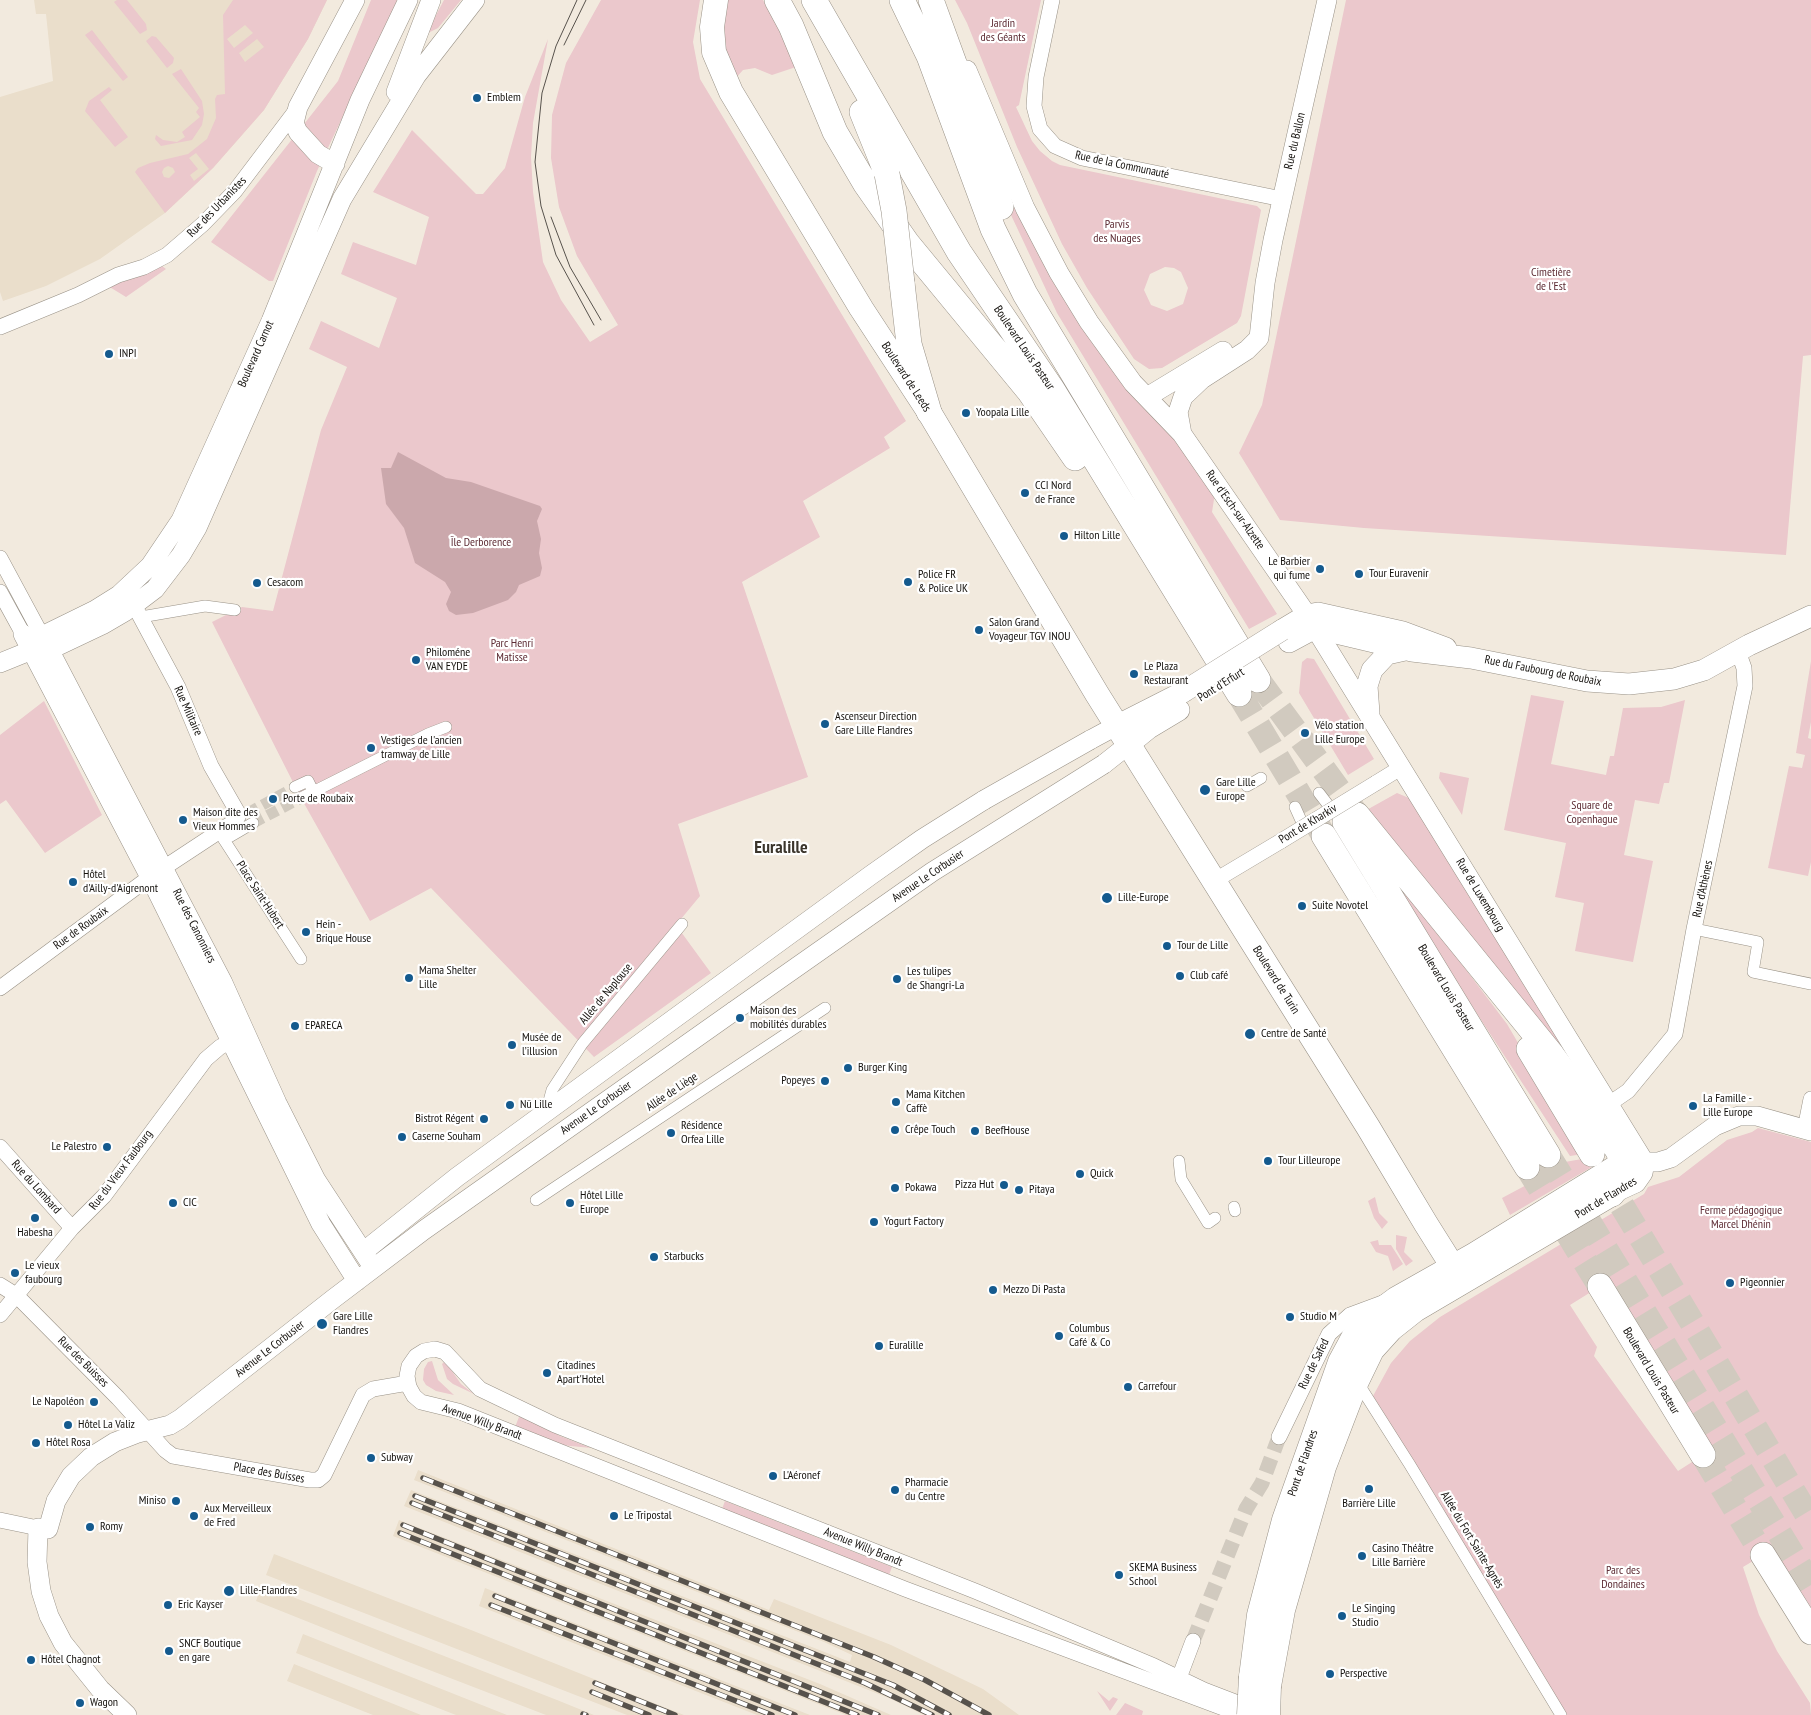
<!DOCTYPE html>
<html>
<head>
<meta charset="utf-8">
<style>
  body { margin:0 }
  canvas { display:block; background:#f2eade }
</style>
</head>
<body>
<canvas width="1811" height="1715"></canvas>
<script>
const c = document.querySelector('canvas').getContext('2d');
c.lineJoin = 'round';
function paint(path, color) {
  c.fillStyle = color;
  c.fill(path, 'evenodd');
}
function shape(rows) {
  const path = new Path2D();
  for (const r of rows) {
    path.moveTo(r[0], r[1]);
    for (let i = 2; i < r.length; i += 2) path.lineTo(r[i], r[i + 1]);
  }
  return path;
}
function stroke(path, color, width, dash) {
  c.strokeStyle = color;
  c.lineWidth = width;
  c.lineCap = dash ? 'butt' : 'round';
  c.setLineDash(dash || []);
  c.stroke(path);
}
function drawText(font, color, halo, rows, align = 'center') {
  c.font = font + ' "PT Sans Narrow",sans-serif';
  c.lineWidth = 4.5;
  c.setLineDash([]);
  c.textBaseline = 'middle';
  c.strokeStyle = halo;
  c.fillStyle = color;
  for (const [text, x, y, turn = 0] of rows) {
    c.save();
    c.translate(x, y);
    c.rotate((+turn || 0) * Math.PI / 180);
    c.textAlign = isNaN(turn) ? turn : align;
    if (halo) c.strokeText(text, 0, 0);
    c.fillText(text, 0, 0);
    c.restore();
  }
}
paint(shape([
  [34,0,327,0,308,39,264,110,213,168,165,213,100,259,46,286,3,301,0,292,0,97,53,81,46,14,36,14],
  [418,1470,769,1610,774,1599,891,1645,983,1689,1019,1715,924,1715,891,1699,404,1506,411,1490,850,1662,852,1655,824,1642,414,1480],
  [399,1520,820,1684,891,1715,846,1715,393,1536],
  [274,1554,471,1630,684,1715,627,1715,266,1575],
  [262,1585,557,1700,594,1715,546,1715,406,1661,256,1601],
  [485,1588,631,1645,810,1715,757,1715,479,1606],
  [303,1634,507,1715,456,1715,296,1653],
  [294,1664,421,1715,373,1715,287,1681]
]), '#eadecb');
paint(shape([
  [117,0,127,0,146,24,147,30,140,34,114,2],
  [233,0,327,0,308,39,264,110,213,168,165,213,135,172,138,168,150,163,188,154,207,139,216,118,215,99,217,95,225,94,223,15],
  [245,25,253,33,234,48,227,39],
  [257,39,264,47,245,62,239,53],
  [196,153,209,169,194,181,190,175,198,169,189,158],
  [168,166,173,168,175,172,169,178,164,177,162,172,164,168],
  [371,0,398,0,317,171,273,281,269,281,211,242,338,81],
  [444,0,461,0,438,28,426,34],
  [601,0,700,0,693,42,700,79,906,421,884,437,890,448,803,501,820,537,742,582,808,777,678,824,700,896,676,925,711,973,594,1057,431,888,370,921,301,798,212,622,242,607,273,611,321,430,347,367,309,349,321,321,379,348,397,298,341,274,353,242,416,265,429,217,373,192,412,130,476,194,483,194,505,168,525,97,548,39,533,123,531,157,533,192,543,262,561,300,590,342,618,325,577,256,559,207,551,158,552,115,566,63],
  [726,0,763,0,787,39,799,66,772,75,755,68,743,70,735,79,724,56,721,32],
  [955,0,1041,0,1019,105,1016,107,1032,141,1040,151,1052,161,1060,165,1257,206,1261,210,1241,316,1237,323,1162,368,1149,369,1134,359,1087,288,1062,244,1017,147,967,23],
  [1165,267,1174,268,1181,272,1188,288,1183,304,1167,311,1151,305,1144,290,1150,274],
  [1346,0,1811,0,1811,355,1803,356,1786,555,1364,528,1280,520,1239,453,1262,405],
  [92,30,128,77,123,81,85,35],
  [152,36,156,37,174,58,173,63,167,68,146,41],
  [181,69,202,101,204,114,202,125,192,140,161,146,155,139,156,135,163,140,177,142,185,137,182,132,200,117,196,112,199,108,172,74],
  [109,87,112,90,100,100,128,137,115,147,85,111,89,101],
  [989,157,1058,285,1107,363,1179,445,1215,493,1212,512,1277,614,1249,629,1057,313,1011,215],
  [162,266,166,269,126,297,108,286],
  [1307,658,1314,659,1374,759,1348,775,1299,693,1302,662],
  [1811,661,1811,722,1808,738,1811,739,1811,862,1808,876,1768,868,1789,766,1802,768,1805,755,1796,753],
  [1531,695,1564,701,1551,764,1606,775,1610,756,1614,756,1623,708,1661,707,1685,700,1669,783,1664,783,1659,804,1635,800,1624,855,1653,861,1633,962,1575,951,1584,903,1555,897,1566,843,1504,830],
  [44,701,102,815,45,853,6,800,0,804,0,735],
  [1440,772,1469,778,1462,815,1439,778],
  [1397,793,1409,798,1425,816,1624,1142,1363,812],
  [1361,831,1507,1024,1583,1154,1570,1156,1451,974],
  [1758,1128,1811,1142,1811,1615,1763,1555,1743,1567,1759,1615,1777,1651,1810,1703,1811,1715,1566,1715,1373,1396,1391,1363,1410,1341,1440,1317,1644,1194,1648,1187,1679,1177,1727,1140,1752,1132],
  [1607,1282,1703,1455,1678,1471,1594,1356,1597,1347,1570,1305],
  [1599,1156,1602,1161,1510,1215,1502,1198,1532,1182,1542,1166],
  [1375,1197,1379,1213,1388,1222,1382,1229,1374,1218,1368,1201],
  [1396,1235,1407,1237,1404,1252,1413,1261,1406,1266,1396,1249],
  [1378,1240,1379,1245,1391,1245,1403,1264,1393,1271,1388,1256,1376,1252,1370,1242],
  [432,1361,438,1380,454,1395,436,1391,426,1385,423,1380,424,1369,428,1362],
  [445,1361,461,1384,474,1394,453,1384,447,1379,442,1364],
  [521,1412,560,1436,591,1448,561,1445,515,1427],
  [725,1501,892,1567,889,1575,722,1509],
  [1097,1691,1109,1701,1113,1697,1118,1699,1110,1711],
  [1125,1703,1143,1711,1142,1715,1116,1715]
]), '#ebc8cc');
paint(shape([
  [398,452,446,478,471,482,540,506,542,509,537,521,541,539,539,553,542,568,540,576,519,585,516,592,508,600,473,613,456,615,449,611,446,604,451,592,445,582,415,563,404,528,386,504,381,468,391,468]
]), '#cba8ac');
stroke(shape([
  [248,813,295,787],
  [253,823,301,798]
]), '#d1cabf', 11, [11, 5.5]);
stroke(shape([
  [1193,1641,1246,1509,1262,1483,1279,1437]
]), '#d1cabf', 15, [15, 8]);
stroke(shape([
  [1258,680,1357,815],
  [1239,694,1324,836],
  [1548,1155,1811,1585],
  [1527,1167,1600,1286],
  [1603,1174,1811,1521],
  [1703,1455,1763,1555]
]), '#d1cabf', 25, [25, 12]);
const pedestrian = shape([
  [141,617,205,606,235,610],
  [1247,786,1261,778],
  [295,787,308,781,313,791],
  [1319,793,1332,810],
  [301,798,428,734,446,727],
  [1295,807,1304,827],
  [219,832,301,959],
  [224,840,253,823],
  [1694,929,1758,942,1753,972,1811,984],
  [546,1112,552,1090,582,1044,682,924],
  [1179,1161,1181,1179,1208,1223,1215,1218],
  [536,1200,825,1008],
  [1234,1207,1235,1211],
  [1358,1383,1410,1465,1561,1715]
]);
const minor = shape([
  [1052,0,1036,77,1034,106,1040,129,1055,146,1082,158,1282,199],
  [0,327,78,295,118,275,144,267,167,255,203,224,235,191,297,109],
  [0,558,42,636],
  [0,592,23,634],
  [1376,783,1402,767],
  [1214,881,1281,841],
  [0,988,150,877,235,821,238,817,238,813,211,766,178,687,134,605],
  [1609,1104,1628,1091,1675,1034,1694,929,1745,686,1744,668,1738,651],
  [1805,1129,1811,1099],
  [0,1147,72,1228],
  [0,1285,16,1295,118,1398,165,1450,173,1456,310,1480,318,1480,324,1475,363,1395,373,1389,408,1383],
  [0,1315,72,1228,104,1196,206,1059,220,1047,241,1036],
  [1279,1437,1329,1334,1350,1315,1385,1302],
  [0,1520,38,1528],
  [1176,1686,1193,1641],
  [1242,1715,905,1589,458,1411,421,1402,414,1396,409,1387,407,1376,409,1366,416,1356,424,1351,435,1349,445,1352,480,1389,555,1425,975,1591,1154,1666,1204,1690,1256,1710]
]);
const tertiary = shape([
  [967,70,1025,208,1059,273,1089,322,1133,383,1182,434,1307,615,1645,1163],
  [396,92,431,0],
  [335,164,318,154,298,132,294,123,298,107,355,0],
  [1147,397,1223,351],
  [1182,434,1178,412,1183,397,1202,379,1247,350,1259,338,1265,283,1273,240,1327,0],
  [23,634,150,877,321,1224,357,1281],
  [44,640,223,983,277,1103,316,1180,369,1261],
  [32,650,43,653,102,625,126,611,155,589,181,555,197,528,342,199,416,76,475,0],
  [0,663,32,650,42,636,95,610,119,595,150,566,181,520,271,321,360,100,408,0],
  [1090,740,1116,726],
  [1104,764,1128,745],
  [1633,1162,1658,1162,1671,1158,1715,1126,1739,1116,1757,1116,1811,1131],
  [1612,1194,1636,1183,1643,1173,1645,1163],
  [363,1252,457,1177,871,875,922,839,984,800],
  [127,1715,100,1689,63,1643,49,1616,41,1591,37,1562,38,1528,48,1529,56,1501,71,1476,91,1457,115,1442,138,1433,170,1425,180,1419,333,1299,424,1230,734,1011]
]);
const secondary = shape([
  [1282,630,1307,615,1318,613,1403,632,1446,648],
  [1289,642,1315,628,1412,651,1471,658,1587,681,1629,684,1674,679,1704,670,1749,645,1811,616],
  [1369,713,1367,686,1372,670,1387,654,1405,650],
  [1116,726,1183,692],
  [1128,745,1149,728,1179,710]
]);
const primary = shape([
  [716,0,712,27,714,52,731,92,861,308,929,412,1097,694,1368,1127,1426,1224,1453,1267,1463,1274,1472,1276],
  [1251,1677,1259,1615,1284,1520,1340,1362,1354,1336,1377,1313,1396,1299,1474,1255,1623,1163],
  [1269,1686,1283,1610,1324,1467,1357,1381,1372,1350,1391,1329,1415,1310,1612,1194]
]);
const trunk = shape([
  [777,0,791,26,835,132,865,183,907,243,1029,391,1075,458],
  [814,0,959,252,1052,389,1239,694],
  [902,0,929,56,993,229,1025,294,1258,680],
  [931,0,954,63,1001,207],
  [862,112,887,174],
  [902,283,909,344,929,412],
  [1357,815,1552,1055,1584,1099,1618,1151,1623,1163,1621,1183,1612,1194],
  [1345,822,1548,1155],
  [1324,836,1527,1167],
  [1529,1049,1592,1154],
  [1600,1286,1703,1455],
  [1763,1555,1811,1632]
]);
stroke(pedestrian, '#999287', 12);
stroke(minor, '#999287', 16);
stroke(tertiary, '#999287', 20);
stroke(secondary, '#999287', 22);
stroke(primary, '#999287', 25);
stroke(trunk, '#999287', 26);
stroke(pedestrian, '#fff', 11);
stroke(minor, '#fff', 15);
stroke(tertiary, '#fff', 19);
stroke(secondary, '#fff', 21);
stroke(primary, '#fff', 24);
stroke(trunk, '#fff', 25);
stroke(shape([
  [577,0,556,46,542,93,535,162,541,206,556,255,594,325],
  [564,45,586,0],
  [551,217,570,267,601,320]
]), '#57524c', 1);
const rail = shape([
  [423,1478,874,1657,925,1680,989,1715],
  [415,1496,893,1685,949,1715],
  [412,1503,865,1683,932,1715],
  [403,1525,878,1715],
  [400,1533,857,1715],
  [495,1596,795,1715],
  [491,1605,772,1715],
  [595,1683,675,1715],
  [592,1692,649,1715],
  [583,1714,586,1715]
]);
stroke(rail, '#57524c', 5.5);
stroke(rail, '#fff', 4, [11]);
const minorBridge = shape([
  [1281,841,1376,783]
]);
const tertiaryBridge = shape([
  [984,800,1090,740],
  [734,1011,932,872,1104,764]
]);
const secondaryBridge = shape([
  [1183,692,1282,630]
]);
const primaryBridge = shape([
  [1249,1715,1251,1677],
  [1268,1715,1269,1686]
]);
const trunkBridge = shape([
  [887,174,894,211,902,283]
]);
stroke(minorBridge, '#999287', 16, []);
stroke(tertiaryBridge, '#999287', 20, []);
stroke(secondaryBridge, '#999287', 22, []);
stroke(primaryBridge, '#999287', 25, []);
stroke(trunkBridge, '#999287', 26, []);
stroke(minorBridge, '#fff', 15);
stroke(tertiaryBridge, '#fff', 19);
stroke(secondaryBridge, '#fff', 21);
stroke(primaryBridge, '#fff', 24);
stroke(trunkBridge, '#fff', 25);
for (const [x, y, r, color] of [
  [477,98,5,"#145a8e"],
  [109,354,5,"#145a8e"],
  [966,413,5,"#145a8e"],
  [1025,493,5,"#145a8e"],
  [1064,536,5,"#145a8e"],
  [1320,569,5,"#145a8e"],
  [1359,574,5,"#145a8e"],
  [908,582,5,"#145a8e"],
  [257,583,5,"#145a8e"],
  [979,630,5,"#145a8e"],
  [416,660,5,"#145a8e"],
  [1134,674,5,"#145a8e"],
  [825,724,5,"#145a8e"],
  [1305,733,5,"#145a8e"],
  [371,748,5,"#145a8e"],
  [1205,790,6,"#145a8e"],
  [273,799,5,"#145a8e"],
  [183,820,5,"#145a8e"],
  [73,882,5,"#145a8e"],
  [1107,898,6,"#145a8e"],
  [1302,906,5,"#145a8e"],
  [306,932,5,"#145a8e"],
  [1167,946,5,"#145a8e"],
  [1180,976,5,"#145a8e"],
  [409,978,5,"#145a8e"],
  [897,979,5,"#145a8e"],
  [740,1018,5,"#145a8e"],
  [295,1026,5,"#145a8e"],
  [1250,1034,6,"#145a8e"],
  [512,1045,5,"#145a8e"],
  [848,1068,5,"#145a8e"],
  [825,1081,5,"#145a8e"],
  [896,1102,5,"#145a8e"],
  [510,1105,5,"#145a8e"],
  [1693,1106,5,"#145a8e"],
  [484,1119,5,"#145a8e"],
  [895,1130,5,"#145a8e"],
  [975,1131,5,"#145a8e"],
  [671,1133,5,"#145a8e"],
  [402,1137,5,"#145a8e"],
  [107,1147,5,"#145a8e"],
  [1268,1161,5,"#145a8e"],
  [1080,1174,5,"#145a8e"],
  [1004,1185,5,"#145a8e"],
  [895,1188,5,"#145a8e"],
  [1019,1190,5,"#145a8e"],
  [173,1203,5,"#145a8e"],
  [570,1203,5,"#145a8e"],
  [35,1218,5,"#145a8e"],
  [874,1222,5,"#145a8e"],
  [654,1257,5,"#145a8e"],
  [15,1273,5,"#145a8e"],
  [1730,1283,5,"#145a8e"],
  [993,1290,5,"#145a8e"],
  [1290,1317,5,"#145a8e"],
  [322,1324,6,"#145a8e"],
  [1059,1336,5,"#145a8e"],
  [879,1346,5,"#145a8e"],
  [547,1373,5,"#145a8e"],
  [1128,1387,5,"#145a8e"],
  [94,1402,5,"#145a8e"],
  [68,1425,5,"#145a8e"],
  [36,1443,5,"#145a8e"],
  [371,1458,5,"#145a8e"],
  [773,1476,5,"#145a8e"],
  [1369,1489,5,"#145a8e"],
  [895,1490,5,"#145a8e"],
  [176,1501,5,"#145a8e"],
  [194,1516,5,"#145a8e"],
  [614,1516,5,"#145a8e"],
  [90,1527,5,"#145a8e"],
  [1362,1556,5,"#145a8e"],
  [1119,1575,5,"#145a8e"],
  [229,1591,6,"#145a8e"],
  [168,1605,5,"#145a8e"],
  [1342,1616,5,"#145a8e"],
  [169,1651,5,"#145a8e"],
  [31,1660,5,"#145a8e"],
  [1330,1674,5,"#145a8e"],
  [80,1703,5,"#145a8e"]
]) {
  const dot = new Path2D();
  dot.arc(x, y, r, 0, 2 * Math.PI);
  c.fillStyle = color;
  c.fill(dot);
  stroke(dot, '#fff', 2);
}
drawText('12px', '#5d2c34', '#fff', [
  ["Jardin",1003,24],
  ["des Géants",1003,38],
  ["Parvis",1117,225],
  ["des Nuages",1117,239],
  ["Cimetière",1551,273],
  ["de l'Est",1551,287],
  ["Île Derborence",481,543],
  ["Parc Henri",512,644],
  ["Matisse",512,658],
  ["Square de",1592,806],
  ["Copenhague",1592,820],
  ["Ferme pédagogique",1741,1211],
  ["Marcel Dhénin",1741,1225],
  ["Parc des",1623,1571],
  ["Dondaines",1623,1585]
]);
drawText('12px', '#15120e', '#fff', [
  ["Emblem",487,98],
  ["INPI",119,354],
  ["Yoopala Lille",976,413],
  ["CCI Nord",1035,486],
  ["de France",1035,500],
  ["Hilton Lille",1074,536],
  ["Le Barbier",1310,562,"right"],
  ["qui fume",1310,576,"right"],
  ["Tour Euravenir",1369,574],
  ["Police FR",918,575],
  ["& Police UK",918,589],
  ["Cesacom",267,583],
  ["Salon Grand",989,623],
  ["Voyageur TGV INOU",989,637],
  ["Philoméne",426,653],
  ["VAN EYDE",426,667],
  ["Le Plaza",1144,667],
  ["Restaurant",1144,681],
  ["Ascenseur Direction",835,717],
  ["Gare Lille Flandres",835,731],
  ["Vélo station",1315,726],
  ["Lille Europe",1315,740],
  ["Vestiges de l'ancien",381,741],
  ["tramway de Lille",381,755],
  ["Gare Lille",1216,783],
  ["Europe",1216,797],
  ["Porte de Roubaix",283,799],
  ["Maison dite des",193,813],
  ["Vieux Hommes",193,827],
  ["Hôtel",83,875],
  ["d'Ailly-d'Aigrenont",83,889],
  ["Lille-Europe",1118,898],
  ["Suite Novotel",1312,906],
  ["Hein -",316,925],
  ["Brique House",316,939],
  ["Tour de Lille",1177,946],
  ["Mama Shelter",419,971],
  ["Lille",419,985],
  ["Les tulipes",907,972],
  ["de Shangri-La",907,986],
  ["Club café",1190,976],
  ["Maison des",750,1011],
  ["mobilités durables",750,1025],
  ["EPARECA",305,1026],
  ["Centre de Santé",1261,1034],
  ["Musée de",522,1038],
  ["l’illusion",522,1052],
  ["Burger King",858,1068],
  ["Popeyes",815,1081,"right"],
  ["Mama Kitchen",906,1095],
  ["Caffè",906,1109],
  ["La Famille -",1703,1099],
  ["Lille Europe",1703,1113],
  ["Nū Lille",520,1105],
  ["Bistrot Régent",474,1119,"right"],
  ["Résidence",681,1126],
  ["Orfea Lille",681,1140],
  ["Crêpe Touch",905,1130],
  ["BeefHouse",985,1131],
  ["Caserne Souham",412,1137],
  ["Le Palestro",97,1147,"right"],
  ["Tour Lilleurope",1278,1161],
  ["Quick",1090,1174],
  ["Pizza Hut",994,1185,"right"],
  ["Pokawa",905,1188],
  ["Pitaya",1029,1190],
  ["Hôtel Lille",580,1196],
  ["Europe",580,1210],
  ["CIC",183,1203],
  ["Yogurt Factory",884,1222],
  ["Habesha",35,1233,"center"],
  ["Starbucks",664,1257],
  ["Le vieux",25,1266],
  ["faubourg",25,1280],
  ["Pigeonnier",1740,1283],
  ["Mezzo Di Pasta",1003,1290],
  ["Gare Lille",333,1317],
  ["Flandres",333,1331],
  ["Studio M",1300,1317],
  ["Columbus",1069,1329],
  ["Café & Co",1069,1343],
  ["Euralille",889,1346],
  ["Citadines",557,1366],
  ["Apart'Hotel",557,1380],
  ["Carrefour",1138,1387],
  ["Le Napoléon",84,1402,"right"],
  ["Hôtel La Valiz",78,1425],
  ["Hôtel Rosa",46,1443],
  ["Subway",381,1458],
  ["L'Aéronef",783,1476],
  ["Pharmacie",905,1483],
  ["du Centre",905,1497],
  ["Miniso",166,1501,"right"],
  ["Barrière Lille",1369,1504,"center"],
  ["Aux Merveilleux",204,1509],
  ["de Fred",204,1523],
  ["Le Tripostal",624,1516],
  ["Romy",100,1527],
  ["Casino Théâtre",1372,1549],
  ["Lille Barrière",1372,1563],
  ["SKEMA Business",1129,1568],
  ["School",1129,1582],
  ["Lille-Flandres",240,1591],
  ["Eric Kayser",178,1605],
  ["Le Singing",1352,1609],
  ["Studio",1352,1623],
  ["SNCF Boutique",179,1644],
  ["en gare",179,1658],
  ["Hôtel Chagnot",41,1660],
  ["Perspective",1340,1674],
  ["Wagon",90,1703]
], 'left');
drawText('12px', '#15120e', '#fff', [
  ["Rue du Ballon",1295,141,-77],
  ["Rue de la Communauté",1122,165,12],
  ["Rue des Urbanistes",217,207,-46],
  ["Boulevard Louis Pasteur",1024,348,56],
  ["Boulevard Carnot",256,354,-66],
  ["Boulevard de Leeds",906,377,57],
  ["Rue d'Esch-sur-Alzette",1235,510,55],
  ["Rue du Faubourg de Roubaix",1543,671,11],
  ["Pont d'Erfurt",1221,685,-32],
  ["Rue Militaire",188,711,66],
  ["Pont de Kharkiv",1308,824,-31],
  ["Avenue Le Corbusier",928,876,-34],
  ["Rue d'Athènes",1703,889,-78],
  ["Place Saint-Hubert",260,895,57],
  ["Rue de Luxembourg",1480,895,59],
  ["Rue des Canonniers",194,926,63],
  ["Rue de Roubaix",81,928,-36],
  ["Boulevard de Turin",1276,980,58],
  ["Boulevard Louis Pasteur",1446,988,59],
  ["Allée de Naplouse",606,994,-50],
  ["Allée de Liège",672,1092,-34],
  ["Avenue Le Corbusier",596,1108,-35],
  ["Rue du Vieux Faubourg",121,1170,-53],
  ["Rue du Lombard",36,1187,48],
  ["Pont de Flandres",1606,1198,-31],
  ["Avenue Le Corbusier",270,1349,-38],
  ["Rue des Buisses",83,1362,45],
  ["Rue de Safed",1314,1364,-64],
  ["Boulevard Louis Pasteur",1651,1371,59],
  ["Avenue Willy Brandt",482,1422,20],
  ["Pont de Flandres",1303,1463,-71],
  ["Place des Buisses",269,1473,10],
  ["Allée du Fort Sainte-Agnès",1472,1540,59],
  ["Avenue Willy Brandt",863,1547,22]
]);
drawText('bold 18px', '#3b352c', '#fff', [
  ["Euralille",781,848]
]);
</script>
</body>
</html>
